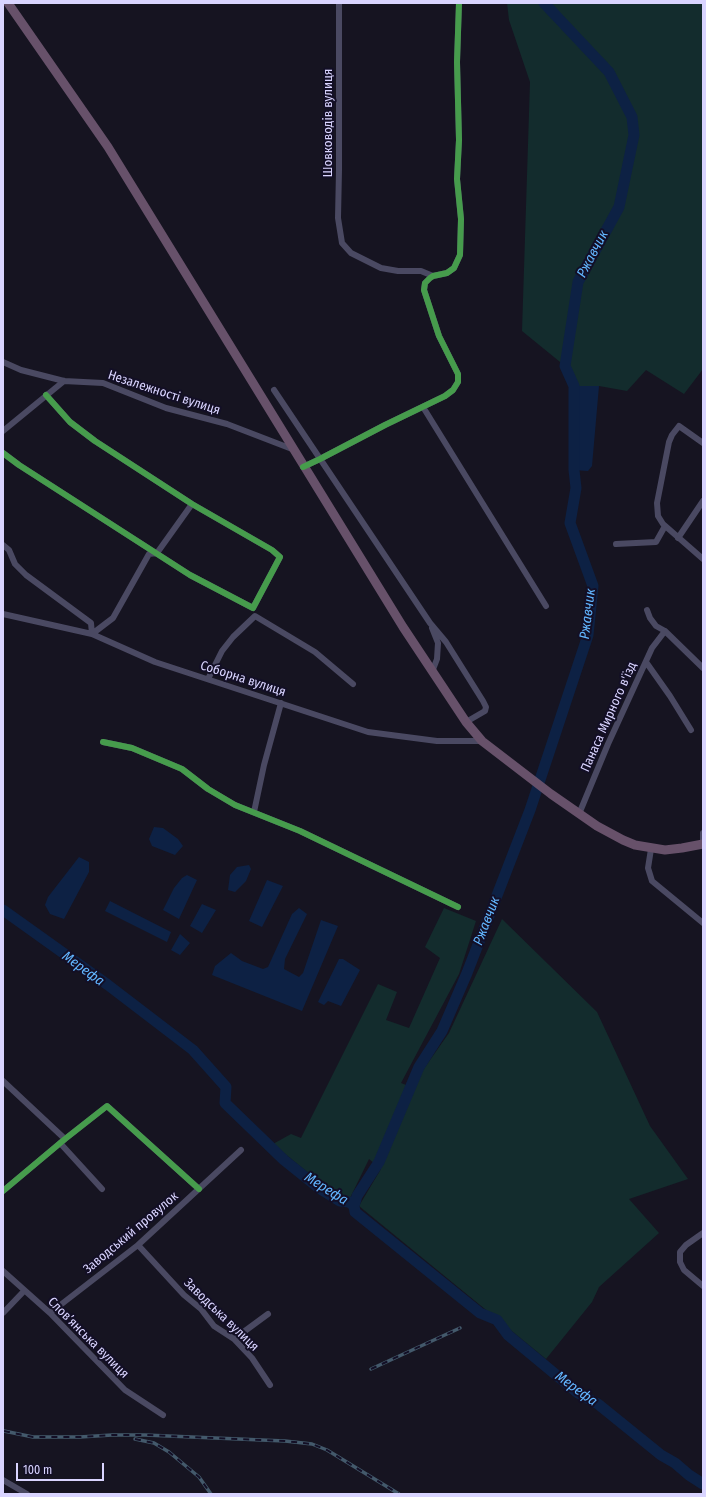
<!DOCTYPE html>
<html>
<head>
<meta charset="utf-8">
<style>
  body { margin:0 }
  #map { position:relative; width:706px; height:1497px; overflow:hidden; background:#161421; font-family:"Fira Sans Condensed",sans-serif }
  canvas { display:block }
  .frame { position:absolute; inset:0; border:4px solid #d9d4ff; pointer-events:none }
  .scale { position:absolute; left:16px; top:1463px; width:88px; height:18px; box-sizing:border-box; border:2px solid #d9d4ff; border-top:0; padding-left:5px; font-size:12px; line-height:14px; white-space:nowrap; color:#d9d4ff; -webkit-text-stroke:3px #130f26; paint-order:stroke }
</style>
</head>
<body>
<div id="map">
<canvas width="706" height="1497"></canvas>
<div class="frame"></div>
<div class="scale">100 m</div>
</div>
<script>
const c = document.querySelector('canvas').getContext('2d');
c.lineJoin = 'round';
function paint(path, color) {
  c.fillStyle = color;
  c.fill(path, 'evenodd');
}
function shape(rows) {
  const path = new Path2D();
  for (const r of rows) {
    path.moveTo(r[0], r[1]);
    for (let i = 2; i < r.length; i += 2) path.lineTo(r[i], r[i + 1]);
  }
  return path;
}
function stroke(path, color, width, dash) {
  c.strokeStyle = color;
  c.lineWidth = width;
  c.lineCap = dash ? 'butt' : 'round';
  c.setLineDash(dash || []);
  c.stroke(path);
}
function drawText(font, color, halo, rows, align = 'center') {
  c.font = font + ' "Fira Sans Condensed",sans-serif';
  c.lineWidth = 4;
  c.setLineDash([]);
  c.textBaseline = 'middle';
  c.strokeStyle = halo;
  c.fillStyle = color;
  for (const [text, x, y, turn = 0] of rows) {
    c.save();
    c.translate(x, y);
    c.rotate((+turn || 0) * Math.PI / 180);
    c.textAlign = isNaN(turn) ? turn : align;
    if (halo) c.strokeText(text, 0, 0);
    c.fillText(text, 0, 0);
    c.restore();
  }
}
paint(shape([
  [507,3,703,3,703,369,684,394,646,370,627,391,599,386,574,386,565,366,522,331,530,82,509,20],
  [444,908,476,921,459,974,401,1083,411,1087,449,1033,502,919,597,1012,650,1126,688,1179,629,1199,659,1233,599,1287,592,1302,546,1359,359,1206,381,1169,369,1159,350,1198,339,1198,273,1144,291,1134,301,1138,378,984,397,992,386,1020,409,1028,440,958,425,947]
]), '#132c2d');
paint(shape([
  [574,386,599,386,592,466,588,471,574,470],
  [154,827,163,828,178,839,183,846,175,855,152,846,149,839],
  [79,857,89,862,89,872,64,919,50,914,45,905,48,897],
  [249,865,251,869,246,881,235,892,228,890,230,875,237,867],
  [187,875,197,880,179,919,163,910,174,888,182,878],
  [267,880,283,886,262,927,249,921],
  [110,901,171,932,167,942,105,911],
  [202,904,216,910,202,933,190,926],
  [299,908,307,914,285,959,284,969,299,977,303,973,321,920,338,926,302,1011,212,975,215,966,231,953,242,961,263,969,268,967,292,914],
  [180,934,190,943,180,955,171,950],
  [339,959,343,959,360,970,341,1006,328,1001,324,1005,318,1002]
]), '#0d2144');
stroke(shape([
  [3,910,108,985,193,1050,226,1087,225,1103,284,1160,319,1188,340,1201,349,1202,354,1206,355,1212,480,1313,497,1320,508,1335,578,1393,598,1404,661,1455,675,1463,689,1475,703,1484],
  [354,1206,357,1196,379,1162,419,1067,442,1031,467,973,530,810,588,635,593,586,570,523,576,488,574,470,574,386,565,366,578,282,619,207,634,135,632,117,609,72,544,3]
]), '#0d2144', 11);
stroke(shape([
  [339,3,339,170,338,218,342,243,351,253,381,268,398,271,421,271,433,276],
  [3,362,21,370,64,381,103,383,166,408,227,424,292,449],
  [274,390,430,623,446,642,483,701,486,707,485,711,466,722],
  [423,407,546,606],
  [3,431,64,381],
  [703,443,679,426,672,435,669,442,657,503,658,516,663,524,703,559],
  [3,453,19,465,190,575,253,608,280,557,272,550,192,504,95,441,70,422,46,395],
  [303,467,320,459,385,425,445,396,453,390,458,382,458,374,439,336,424,290,425,283,430,278,433,276,447,273,454,268,460,255,461,219,457,179,459,140,457,62,459,3],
  [678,538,703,501],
  [616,544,656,542,665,526],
  [3,545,9,550,15,564,26,575,91,623,92,634,113,618,149,554,157,553,192,504],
  [647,610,650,618,656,626,665,631,703,668],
  [3,614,92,634,155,662,368,732,437,741,482,741],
  [432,628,438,643,437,659,432,672],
  [646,662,670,696,691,730],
  [208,679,222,651,233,637,255,616,315,652,353,684],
  [103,742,132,748,182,769,208,789,235,805,300,831,458,907],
  [254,812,264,765,281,703],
  [579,814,608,744,652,648,665,631],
  [703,844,703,833],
  [651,849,648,868,652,881,703,923],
  [3,1081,65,1139],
  [60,1143,102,1189],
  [3,1191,65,1139,107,1106,199,1189],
  [703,1233,686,1245,680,1252,680,1262,684,1270,703,1286],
  [138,1245,184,1295,201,1309,214,1326,234,1339,252,1358,270,1385],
  [3,1271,50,1313,125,1390,163,1415],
  [3,1313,24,1291],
  [50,1313,138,1245,241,1150],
  [234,1339,268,1314],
  [3,1480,27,1494]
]), '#4a4962', 6);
stroke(shape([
  [8,3,108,147,403,627,466,722,482,741,551,794,597,826,623,840,635,845,665,850,682,848,703,844]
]), '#67516a', 9);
const rail = shape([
  [371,1369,460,1328],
  [4,1431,33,1437,80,1437,112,1435,145,1435,285,1441,312,1444,327,1450,399,1494],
  [135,1439,154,1443,169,1452,199,1477,211,1494]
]);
stroke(rail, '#43596b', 3.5);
stroke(rail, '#130f26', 2, [6]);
stroke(shape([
  [3,453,19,465,190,575,253,608,280,557,272,550,192,504,95,441,70,422,46,395],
  [303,467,320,459,385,425,445,396,453,390,458,382,458,374,439,336,424,290,425,283,430,278,433,276,447,273,454,268,460,255,461,219,457,179,459,140,457,62,459,3],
  [103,742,132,748,182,769,208,789,235,805,300,831,458,907],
  [3,1191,65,1139,107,1106,199,1189]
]), '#469c4c', 6);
drawText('13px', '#d9d4ff', '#130f26', [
  ["Шовководів вулиця",328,123,-90],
  ["Незалежності вулиця",164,393,18],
  ["Соборна вулиця",243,679,18],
  ["Панаса Мирного в'їзд",609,717,-66],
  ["Заводський провулок",131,1233,-40],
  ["Заводська вулиця",221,1315,44],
  ["Слов’янська вулиця",88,1338,45]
]);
drawText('italic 14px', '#62b6ff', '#130f26', [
  ["Ржавчик",593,254,-62],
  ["Ржавчик",588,614,-83],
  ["Ржавчик",487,921,-69],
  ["Мерефа",83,969,36],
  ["Мерефа",326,1189,32],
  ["Мерефа",576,1389,36]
]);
</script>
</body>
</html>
